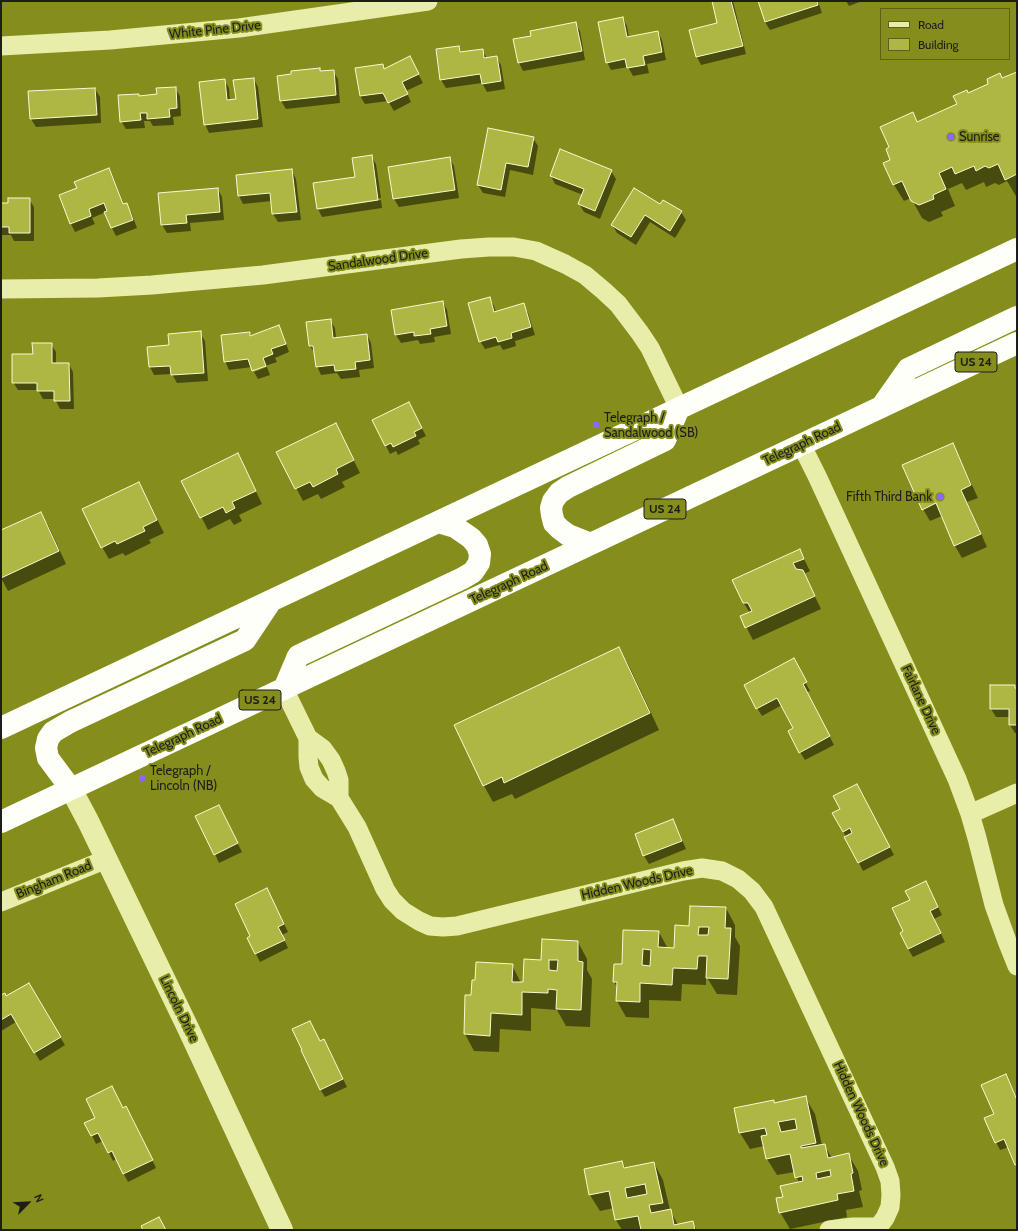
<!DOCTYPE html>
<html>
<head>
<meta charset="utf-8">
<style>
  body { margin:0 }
  #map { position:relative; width:1018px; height:1231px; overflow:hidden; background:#858e1c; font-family:Cabin,sans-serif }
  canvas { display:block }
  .frame { position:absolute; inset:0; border:2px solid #1d1d1d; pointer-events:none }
  .legend { position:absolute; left:880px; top:8px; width:130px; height:52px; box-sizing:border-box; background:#858e1c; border:1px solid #5b611c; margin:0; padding:5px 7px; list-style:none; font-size:12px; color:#1d1d1d }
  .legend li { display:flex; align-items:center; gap:8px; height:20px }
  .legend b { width:20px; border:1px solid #5b611c }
  .north { position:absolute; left:8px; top:1183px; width:40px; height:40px; -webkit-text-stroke:3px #858e1c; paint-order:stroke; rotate:66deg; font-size:11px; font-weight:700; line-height:16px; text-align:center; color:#1d1d1d }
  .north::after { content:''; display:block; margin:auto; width:14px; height:18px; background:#1d1d1d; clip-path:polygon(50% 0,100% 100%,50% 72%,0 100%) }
</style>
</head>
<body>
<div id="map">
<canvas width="1018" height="1231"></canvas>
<div class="frame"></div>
<ul class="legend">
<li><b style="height:5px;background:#e9edaa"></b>Road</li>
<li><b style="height:11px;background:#aeb644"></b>Building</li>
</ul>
<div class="north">N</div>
</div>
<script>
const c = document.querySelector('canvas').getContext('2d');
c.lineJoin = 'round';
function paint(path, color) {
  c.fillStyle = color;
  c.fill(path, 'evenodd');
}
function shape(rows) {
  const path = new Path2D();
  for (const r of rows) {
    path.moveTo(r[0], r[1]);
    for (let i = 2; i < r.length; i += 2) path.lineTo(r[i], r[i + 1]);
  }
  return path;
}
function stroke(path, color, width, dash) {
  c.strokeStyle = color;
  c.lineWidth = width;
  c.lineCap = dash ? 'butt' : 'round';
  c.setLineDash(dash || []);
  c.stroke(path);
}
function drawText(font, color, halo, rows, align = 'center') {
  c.font = font + ' Cabin,sans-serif';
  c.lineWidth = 4;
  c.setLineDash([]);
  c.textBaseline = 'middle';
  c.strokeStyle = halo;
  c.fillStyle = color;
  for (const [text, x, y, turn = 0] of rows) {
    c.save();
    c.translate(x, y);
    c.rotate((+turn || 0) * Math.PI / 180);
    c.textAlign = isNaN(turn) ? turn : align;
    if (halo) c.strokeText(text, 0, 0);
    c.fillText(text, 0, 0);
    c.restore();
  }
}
paint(shape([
  [713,1,733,1,746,54,701,65,697,57,690,31,718,24],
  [759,1,818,1,822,13,770,30,765,22],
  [846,1,862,1,849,6],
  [623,18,627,26,629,37,658,32,662,40,666,60,647,64,649,73,633,76,628,67,611,70,607,62],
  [575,23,580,31,585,60,523,71,519,63,514,40,532,37],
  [458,47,462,53,482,50,487,58,496,57,501,65,505,89,487,92,482,83,446,88,441,80],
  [382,65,385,70,414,66,423,83,406,91,411,102,394,111,388,101,365,104,360,96,357,69],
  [319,69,321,72,333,71,338,79,340,103,286,109,281,101,278,77],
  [1017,73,1017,195,1016,196,1007,181,999,185,995,183,986,187,984,182,966,190,962,183,948,189,955,206,941,212,943,216,929,222,922,218,911,198,904,201,894,185,885,163,892,160,890,148,912,113,918,123,958,105,968,94],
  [254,79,258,87,263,127,209,133,205,124,224,80,229,88,230,101,237,100],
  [175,88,180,96,181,116,173,117,174,125,153,126,150,121,144,121,145,128,126,129,121,121,158,95],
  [95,89,100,97,101,123,36,127,31,119],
  [533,138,538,146,533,175,510,170,505,197,483,193,478,185],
  [371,156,376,164,381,198,319,208,319,210,381,200,382,208,322,217,318,209,356,177],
  [449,158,454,166,459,198,399,207,394,199,389,168],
  [109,169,113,177,124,205,126,204,131,212,137,228,116,236,112,228,106,212,92,218,95,224,75,232,71,224,60,196,78,189],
  [292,171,296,179,301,220,278,222,273,214,272,201,243,204,239,196],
  [611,171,616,179,600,219,584,212,579,204,583,195,555,184,551,176],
  [218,189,222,197,224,220,190,223,191,231,167,233,162,225],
  [29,199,34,207,34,241,14,241,11,235,1,235,1,204,9,204],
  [660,206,681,212,686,220,675,238,650,222,636,245,617,233,612,225],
  [489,298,494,306,496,312,523,304,528,313,535,335,515,341,516,346,503,350,500,345,485,349,480,341],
  [443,302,447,310,451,334,434,337,435,342,420,344,418,340,401,343,396,335],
  [330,320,335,328,336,339,367,335,371,343,374,368,359,370,360,377,341,379,337,373,321,375,317,366,315,354,310,346],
  [278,326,283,335,289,352,275,358,277,362,253,370,252,367,229,370,225,361,250,333,252,336],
  [200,333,205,341,208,381,177,383,172,374,154,375,150,367,148,348,170,346],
  [51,344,56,352,56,364,69,364,73,372,74,409,60,409,55,399,43,399,38,390,18,390,13,382],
  [267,367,270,375,258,379,254,372],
  [413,411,426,436,418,440,420,444,398,455,396,451,390,454,386,446],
  [342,437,360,473,342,482,345,487,321,499,318,494,303,501,278,453],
  [952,444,959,457,978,498,967,502,987,547,962,558,955,546,942,516,930,521,923,509],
  [244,467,262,504,239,515,242,521,234,525,230,519,208,530,183,481],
  [139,483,164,533,149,540,151,543,125,556,123,553,109,559,102,547],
  [40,513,48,525,66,564,8,591,1,578,1,531],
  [800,551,810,571,804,574,821,609,753,640,741,617,750,613,743,602],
  [618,648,628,664,659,730,515,799,512,794,493,802,484,786,455,726],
  [798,668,810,691,807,692,834,745,805,760,800,752,795,728,782,705,762,716,757,708],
  [1015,686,1017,689,1017,733,1015,733,1010,725,1010,717,996,717,991,709],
  [861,793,894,855,863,871,834,813,841,809],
  [219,806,242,852,219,863,215,854],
  [672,820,677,828,686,849,649,864,644,856,636,835],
  [267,890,288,932,282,935,288,948,260,962,256,954,251,937],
  [930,891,942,915,934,919,945,942,913,957,908,949,904,932],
  [726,908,735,925,735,937,740,946,737,995,717,994,706,976,706,985,682,984,681,1001,649,1000,649,1018,626,1017,617,1001,617,987,614,982,622,965,659,932,668,949,675,949,690,927],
  [578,942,587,959,587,970,592,979,590,1027,566,1026,557,1010,531,1008,531,1031,500,1029,499,1052,474,1051,465,1034,466,996,472,996,512,965,521,983,524,983,542,961],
  [28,985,65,1045,40,1061,16,1022,1,1031,1,996,6,998],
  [320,1042,328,1049,347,1087,325,1097,320,1089],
  [1006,1075,1017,1099,1017,1166,1009,1147,1000,1150,996,1142,995,1114],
  [805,1097,815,1114,822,1145,824,1145,832,1158,848,1154,858,1171,862,1190,859,1191,863,1207,846,1210,847,1217,790,1229,780,1212,784,1197,800,1183,796,1177,795,1172,777,1175,767,1159,764,1146,750,1149,740,1133,773,1101,775,1104],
  [131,1115,156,1168,128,1182,116,1159,113,1161,103,1141,96,1144,86,1123],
  [622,1162,626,1169,654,1163,663,1180,670,1210,678,1225,692,1222,697,1230,622,1230,616,1220,614,1208,600,1211,590,1195,585,1170]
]), '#0007');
const building = shape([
  [712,1,731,1,743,46,696,57,689,30,717,23,712,1],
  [758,1,817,1,818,5,765,22,758,1],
  [623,17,627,37,658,31,662,52,643,56,645,65,627,68,625,59,606,63,598,22,623,17],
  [576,22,582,51,518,63,513,39,531,36,530,31,576,22],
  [459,46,460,52,483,49,484,58,497,56,501,81,482,84,480,74,440,80,436,49,459,46],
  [410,56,419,74,402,82,408,94,388,103,383,93,360,96,355,68,383,64,384,69,410,56],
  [320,68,320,71,334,70,336,95,280,101,277,76,291,74,291,71,320,68],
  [1017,72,1017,174,1005,180,998,164,989,168,985,166,976,171,974,166,955,174,952,167,939,173,946,189,933,195,934,199,919,205,911,201,902,181,893,185,883,163,890,160,886,149,889,147,880,127,913,112,917,122,957,104,953,96,967,90,968,93,988,84,987,79,1000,73,1002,78,1017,72],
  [254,78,258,119,204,125,199,82,225,79,227,100,236,99,233,80,254,78],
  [176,87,177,108,169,109,170,117,147,119,147,113,140,113,141,120,120,122,118,95,139,94,139,96,157,94,156,88,176,87],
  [95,88,97,115,30,119,28,91,95,88],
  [488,128,534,137,528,167,506,163,501,190,477,185,488,128],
  [560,149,612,170,595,211,578,204,584,189,550,176,560,149],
  [372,155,378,200,317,209,313,183,355,177,352,158,372,155],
  [450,157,455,190,393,199,388,167,450,157],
  [109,168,123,204,127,203,133,220,111,228,104,212,107,211,104,203,89,209,91,216,70,224,59,195,77,188,74,182,109,168],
  [292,169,297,212,272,214,270,193,238,196,236,175,292,169],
  [218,188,220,212,186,215,187,223,161,225,158,193,218,188],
  [634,188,660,204,663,200,682,211,670,231,645,215,631,237,611,225,634,188],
  [8,198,30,198,30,233,9,233,9,227,1,227,1,203,8,203,8,198],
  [490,297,494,312,524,303,531,327,511,333,512,338,498,342,496,337,479,342,468,303,490,297],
  [443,301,447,326,430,329,431,334,414,336,414,332,395,335,391,310,443,301],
  [331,319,333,338,367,334,370,360,355,362,356,369,335,371,334,365,316,367,313,346,309,346,306,322,331,319],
  [279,325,286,344,271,349,273,354,263,358,266,366,252,371,248,359,224,362,221,335,250,332,250,336,279,325],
  [201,331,204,373,171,375,170,366,149,367,147,347,169,345,168,334,201,331],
  [32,343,52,343,52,363,69,363,70,401,54,401,54,391,37,391,37,383,12,383,12,354,33,354,32,343],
  [409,402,422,428,414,432,416,436,393,447,391,443,385,446,372,420,409,402],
  [336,423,354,460,336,469,338,474,313,487,310,482,295,489,276,452,336,423],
  [953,443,971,485,961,490,981,534,954,546,936,503,922,510,902,465,953,443],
  [238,453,256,491,232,502,235,508,226,513,223,507,200,518,181,481,238,453],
  [139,482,157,520,143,527,145,531,117,544,115,541,101,548,82,509,139,482],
  [41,512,59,551,1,578,1,530,41,512],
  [800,549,804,559,793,563,796,569,803,570,815,596,745,628,740,616,752,611,748,603,743,603,732,580,800,549],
  [619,647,650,713,504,783,502,777,483,786,454,725,619,647],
  [794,658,807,682,803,684,830,736,799,753,788,731,793,728,777,698,756,709,744,685,794,658],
  [990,685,1015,685,1015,688,1017,688,1017,725,1009,725,1009,709,990,709,990,685],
  [857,784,890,847,858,863,844,837,852,833,850,828,843,832,832,813,840,809,833,796,857,784],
  [219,805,238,843,214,855,195,816,219,805],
  [673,819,682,841,643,856,635,834,673,819],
  [926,881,938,907,930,911,941,933,908,949,900,933,903,931,892,908,910,900,905,891,926,881],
  [267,888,284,924,278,927,285,940,255,954,247,938,250,936,235,904,267,888],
  [690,906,726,907,725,928,731,928,728,979,706,978,707,956,698,956,697,969,673,968,672,985,640,983,640,1002,616,1001,617,982,613,982,614,964,622,964,623,930,659,931,658,947,674,948,675,925,689,926,690,906],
  [699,927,709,927,708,935,698,935,699,927],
  [643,949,651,950,650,966,642,965,643,949],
  [542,939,578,941,578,961,583,962,581,1010,556,1009,557,990,548,989,548,993,522,992,522,1015,491,1013,490,1036,464,1034,465,995,471,995,472,980,475,980,476,962,513,964,512,982,523,982,524,959,541,960,542,939],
  [549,960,558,960,557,971,549,970,549,960],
  [29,983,61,1037,34,1053,11,1014,1,1020,1,995,5,993,6,996,29,983],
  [310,1021,320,1041,324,1039,343,1079,320,1090,301,1050,302,1050,292,1029,310,1021],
  [1006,1074,1017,1100,1017,1164,1015,1165,1004,1139,995,1143,984,1118,994,1114,981,1085,1006,1074],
  [112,1086,123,1108,126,1106,153,1160,123,1174,112,1151,108,1153,98,1133,91,1136,84,1123,95,1118,86,1099,112,1086],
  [806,1096,816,1143,801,1146,801,1148,825,1144,828,1158,849,1153,853,1173,851,1174,854,1191,837,1194,838,1200,779,1213,776,1198,783,1197,780,1186,803,1181,802,1176,795,1178,790,1154,766,1159,761,1136,767,1135,765,1128,739,1133,734,1108,774,1100,774,1103,806,1096],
  [795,1119,797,1129,781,1132,778,1122,795,1119],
  [830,1170,831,1176,817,1179,816,1173,830,1170],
  [622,1161,624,1168,654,1162,663,1203,649,1205,651,1213,671,1209,674,1225,693,1221,695,1230,641,1230,638,1216,615,1220,609,1191,589,1195,584,1169,622,1161],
  [645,1184,647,1194,627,1198,625,1188,645,1184],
  [159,1217,166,1230,143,1230,141,1226,159,1217]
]);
paint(building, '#aeb644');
stroke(building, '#f7fad0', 1);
stroke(shape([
  [1,46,110,40,239,28,428,1],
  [1,289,98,288,152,285,263,275,461,249,489,247,514,247,536,251,565,264,585,275,604,291,618,304,640,333,650,348,679,408],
  [801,444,817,476,957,779,970,814,977,838,994,905,1007,941,1017,966],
  [284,689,308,738,323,749,331,760,336,771,339,780,339,798,322,788,314,779,309,767,308,757,308,738],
  [339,798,357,827,385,889,392,900,403,911,419,921,430,926,443,927,457,926,683,871,702,868,722,871,738,879,752,891,764,907,885,1167,890,1181,891,1195,890,1207,885,1218,876,1230],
  [970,814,1017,793],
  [1,902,107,859],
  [829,1230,853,1227,878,1227]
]), '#e9edaa', 19);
stroke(shape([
  [71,789,88,821,188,1028,282,1230]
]), '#e9edaa', 22);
stroke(shape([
  [882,406,908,369,1017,317],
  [591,544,568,535,560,529,554,523,552,515,551,508,553,501,559,493,568,487,665,440,679,408],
  [284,689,298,656,463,578,473,572,479,563,480,554,477,545,471,538,455,527,438,522],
  [1,728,1017,249],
  [71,789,48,758,46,748,48,739,53,732,70,722,245,640,271,601],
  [1,822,1017,343]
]), '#fefff8', 22);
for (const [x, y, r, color] of [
  [951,137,4,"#8a68fe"],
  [596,425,4,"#8a68fe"],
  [940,497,4,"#8a68fe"],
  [142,778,4,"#8a68fe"]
]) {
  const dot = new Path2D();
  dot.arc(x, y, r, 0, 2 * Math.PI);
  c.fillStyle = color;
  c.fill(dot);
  stroke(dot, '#858e1c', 1.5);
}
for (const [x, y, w] of [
  [976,362,42],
  [665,509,42],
  [260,700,42]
]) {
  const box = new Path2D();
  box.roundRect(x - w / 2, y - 10, w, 20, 3);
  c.fillStyle = '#858e1c';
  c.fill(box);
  stroke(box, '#1d1d1d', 1);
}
drawText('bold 12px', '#1d1d1d', null, [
  ["US 24",976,362],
  ["US 24",665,509],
  ["US 24",260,700]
]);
drawText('13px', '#1d1d1d', '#858e1c', [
  ["White Pine Drive",215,30,-6],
  ["Sandalwood Drive",378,260,-8],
  ["Telegraph Road",802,444,-25],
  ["Telegraph Road",509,583,-25],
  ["Fairlane Drive",921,700,65],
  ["Telegraph Road",183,736,-25],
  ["Bingham Road",54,880,-22],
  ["Hidden Woods Drive",637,883,-13],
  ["Lincoln Drive",179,1009,64],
  ["Hidden Woods Drive",861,1114,65]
]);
drawText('13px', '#1d1d1d', '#858e1c', [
  ["Sunrise",959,137],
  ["Telegraph /",604,418],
  ["Sandalwood (SB)",604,433],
  ["Fifth Third Bank",932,497,"right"],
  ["Telegraph /",150,771],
  ["Lincoln (NB)",150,786]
], 'left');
</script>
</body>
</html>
